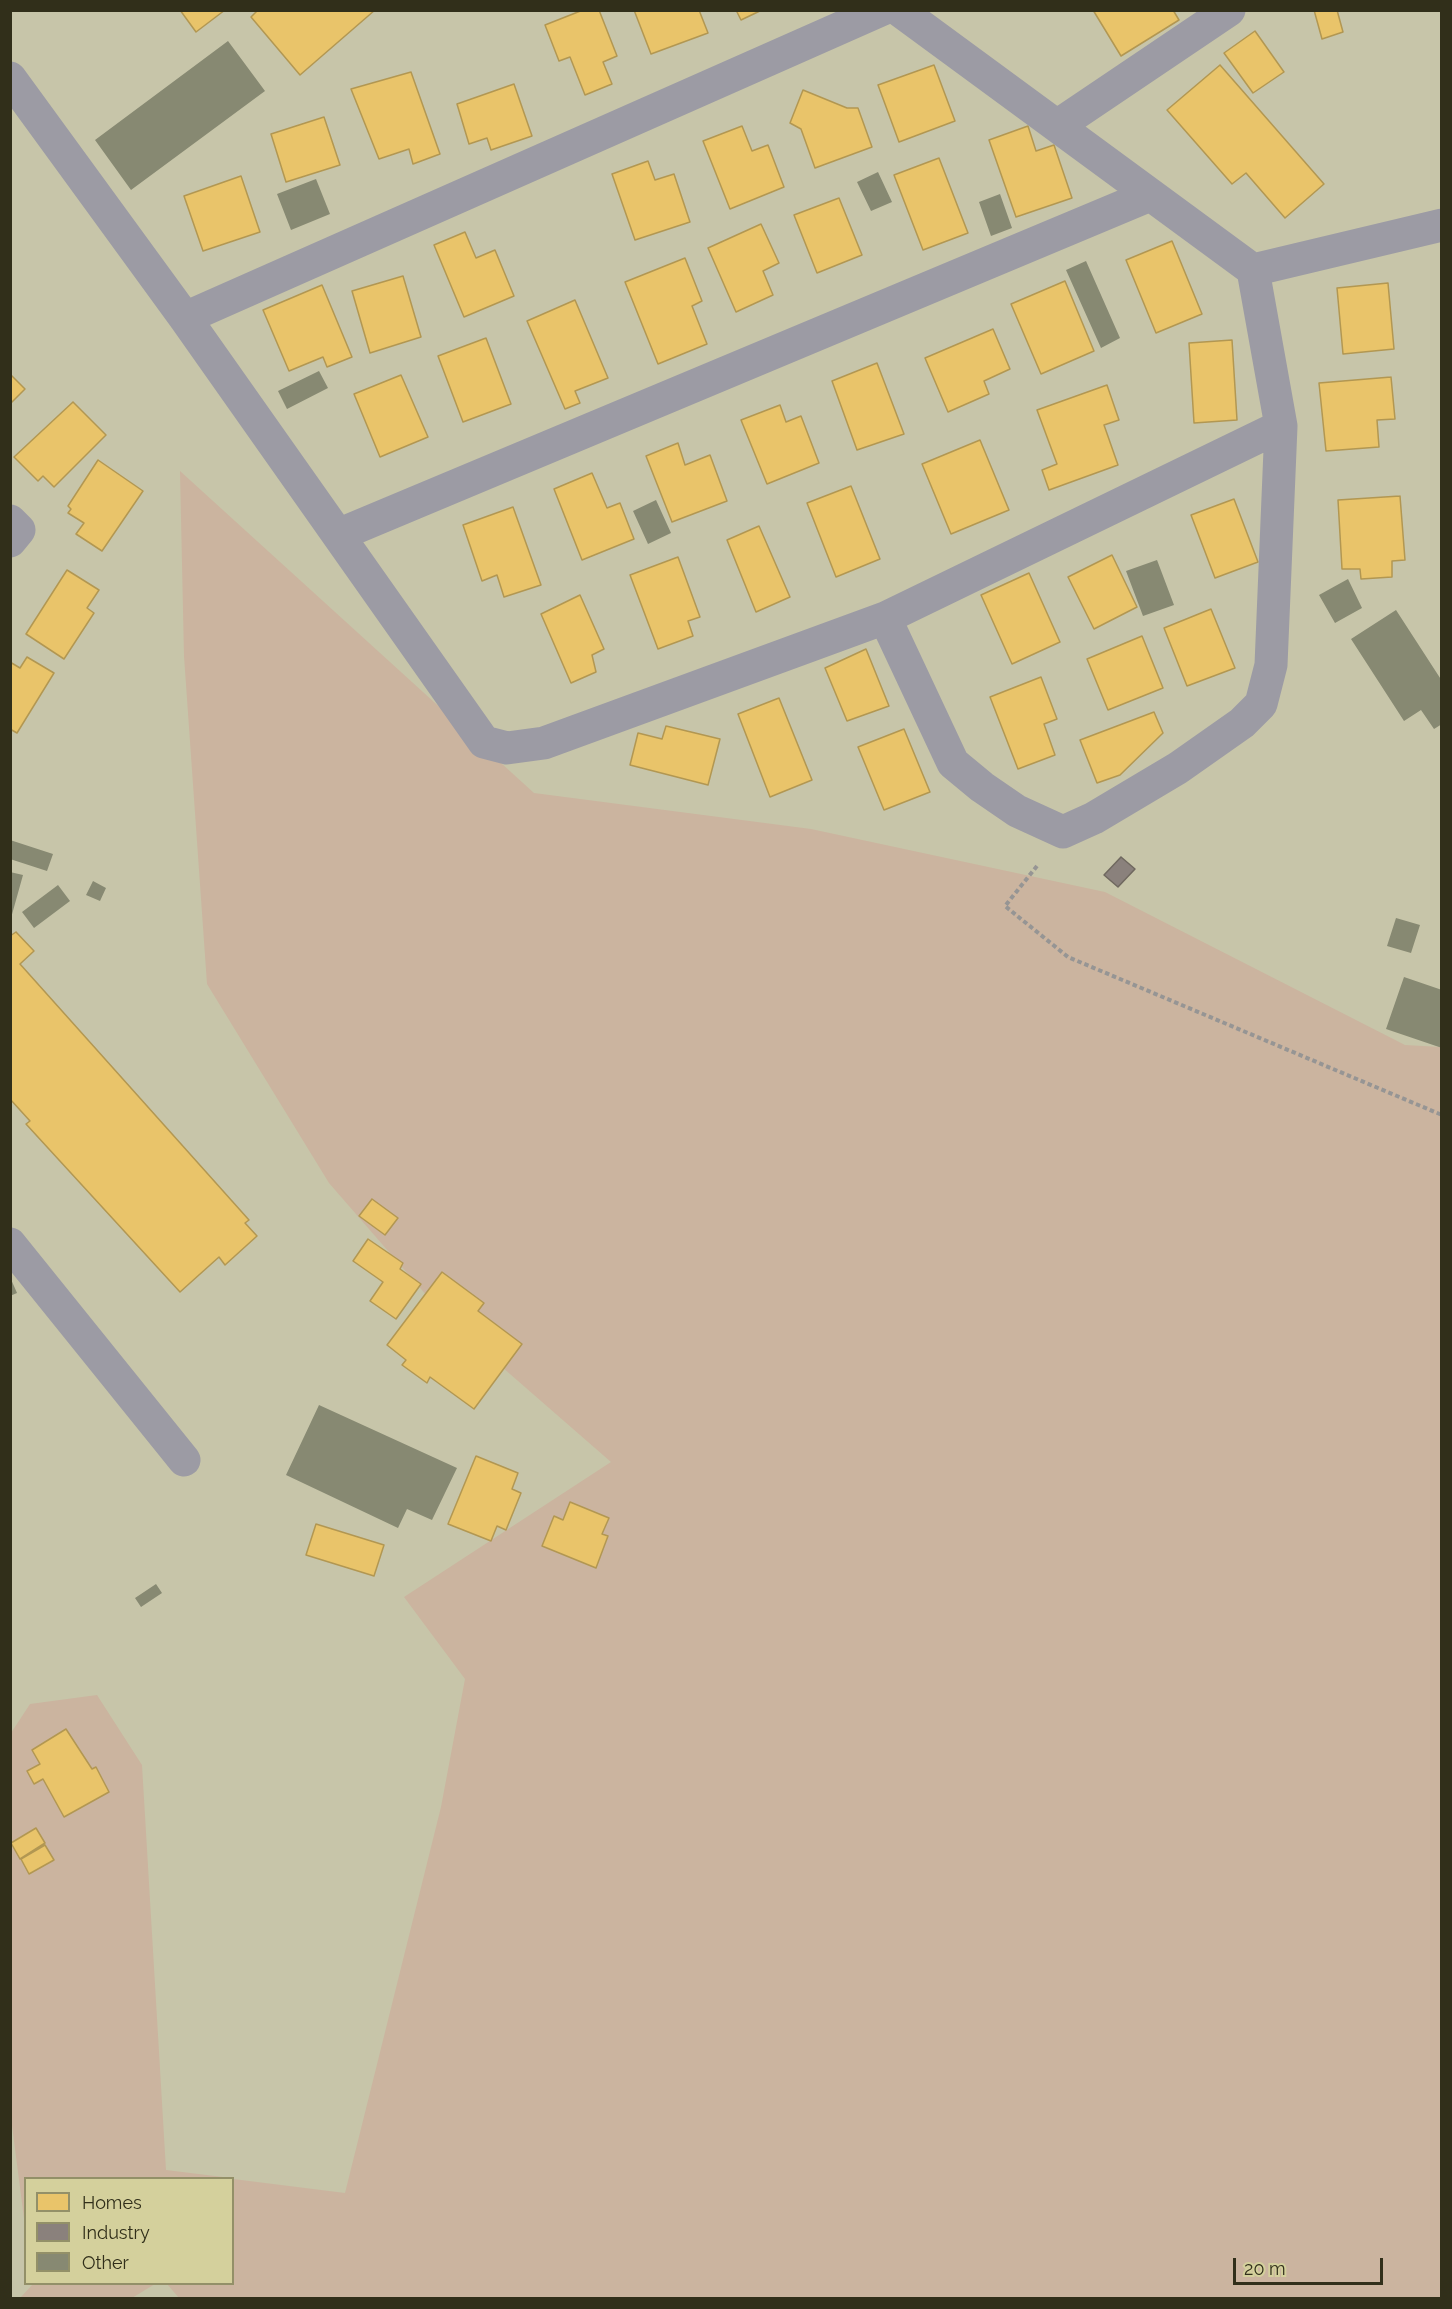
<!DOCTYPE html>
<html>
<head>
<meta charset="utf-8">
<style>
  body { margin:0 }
  #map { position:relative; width:1452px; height:2309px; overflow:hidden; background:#c7c5a9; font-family:Raleway,sans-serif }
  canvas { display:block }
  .frame { position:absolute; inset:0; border:12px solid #312f1a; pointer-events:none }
  .legend { position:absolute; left:24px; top:2177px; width:210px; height:108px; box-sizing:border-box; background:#d4d09c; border:2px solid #939068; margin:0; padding:8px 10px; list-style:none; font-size:18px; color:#312f1a }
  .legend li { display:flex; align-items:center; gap:12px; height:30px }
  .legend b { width:30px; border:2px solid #939068 }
  .scale { position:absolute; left:1233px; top:2258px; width:150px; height:27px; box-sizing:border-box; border:3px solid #312f1a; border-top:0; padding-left:8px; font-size:18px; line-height:21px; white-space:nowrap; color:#312f1a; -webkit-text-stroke:4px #d4d09c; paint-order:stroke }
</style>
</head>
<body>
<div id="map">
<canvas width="1452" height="2309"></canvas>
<div class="frame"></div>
<ul class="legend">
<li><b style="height:16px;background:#e9c46a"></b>Homes</li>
<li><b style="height:16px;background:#8a817c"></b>Industry</li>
<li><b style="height:16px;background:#878972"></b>Other</li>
</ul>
<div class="scale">20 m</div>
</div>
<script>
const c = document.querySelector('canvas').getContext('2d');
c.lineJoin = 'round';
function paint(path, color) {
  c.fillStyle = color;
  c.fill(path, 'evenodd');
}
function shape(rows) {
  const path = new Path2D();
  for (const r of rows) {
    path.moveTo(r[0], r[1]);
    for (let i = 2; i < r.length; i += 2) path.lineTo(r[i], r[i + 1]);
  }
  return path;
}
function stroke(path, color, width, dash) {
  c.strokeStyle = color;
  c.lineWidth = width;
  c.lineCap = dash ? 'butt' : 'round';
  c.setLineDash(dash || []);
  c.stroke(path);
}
paint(shape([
  [180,471,534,793,811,829,1105,892,1405,1045,1441,1047,1442,2298,179,2298,167,2284,232,2284,233,2179,345,2193,441,1807,465,1679,404,1597,611,1462,448,1320,329,1183,207,984,184,656],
  [97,1695,142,1765,166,2170,231,2178,26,2178,25,2226,10,2110,11,1733,30,1704],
  [33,2284,155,2284,132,2298,20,2298]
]), '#cbb49f');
const homes = shape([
  [180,10,225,10,196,32,180,10],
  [258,10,375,10,300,75,251,17,258,10],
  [583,10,599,10,617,56,603,62,612,84,585,95,570,57,559,61,545,25,583,10],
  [634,10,699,10,708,33,651,54,634,10],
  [736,10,762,10,741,20,736,10],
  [1093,10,1173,10,1179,20,1121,56,1093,10],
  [1314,10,1337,10,1343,32,1322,39,1314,10],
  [1255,31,1284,72,1253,93,1224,53,1255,31],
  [934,65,955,121,899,142,878,85,934,65],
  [1220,65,1324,184,1285,218,1246,173,1232,184,1167,110,1220,65],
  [411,72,440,154,413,164,409,149,379,159,351,89,411,72],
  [514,84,532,136,491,150,487,138,469,144,457,104,514,84],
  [803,90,847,108,858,108,872,147,815,168,801,129,790,123,803,90],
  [324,117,340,165,286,182,271,134,324,117],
  [742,126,752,151,768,145,784,187,730,209,703,141,742,126],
  [1028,126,1036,151,1054,145,1072,198,1016,217,989,140,1028,126],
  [939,158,968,233,923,250,894,175,939,158],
  [648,161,655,180,674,174,690,222,635,240,612,174,648,161],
  [241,176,260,232,203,251,184,196,241,176],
  [839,198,862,255,817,273,794,215,839,198],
  [761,224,779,263,763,271,773,295,736,312,708,248,761,224],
  [465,232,476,258,495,250,514,296,464,317,434,245,465,232],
  [1172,241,1202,314,1156,333,1126,260,1172,241],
  [685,258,702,301,692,306,707,344,658,364,625,282,685,258],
  [403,276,421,337,370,353,352,291,403,276],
  [1065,281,1094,351,1041,374,1011,304,1065,281],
  [1388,283,1394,349,1343,354,1337,288,1388,283],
  [322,285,352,357,327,367,323,357,289,371,263,310,322,285],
  [575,300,608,378,575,391,580,403,565,409,527,321,575,300],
  [993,329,1010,369,984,381,989,394,948,412,925,358,993,329],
  [486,338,511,404,463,422,438,356,486,338],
  [1232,340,1237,420,1194,423,1189,343,1232,340],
  [877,363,904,434,857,450,832,381,877,363],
  [10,374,25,389,10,404,10,374],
  [401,375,428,437,380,457,354,394,401,375],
  [1391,377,1395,419,1377,420,1379,447,1326,451,1319,383,1391,377],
  [1107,385,1119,420,1104,425,1118,465,1049,490,1042,470,1057,464,1037,410,1107,385],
  [73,402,106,435,54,487,43,476,38,481,14,457,73,402],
  [780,405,786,422,801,416,819,463,767,484,741,420,780,405],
  [980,440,1009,510,951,534,922,464,980,440],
  [678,443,685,465,710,455,727,501,672,522,646,456,678,443],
  [98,460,143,491,102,551,76,534,84,523,68,513,71,509,68,506,98,460],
  [592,473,607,508,620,503,634,539,582,560,554,489,592,473],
  [851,486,880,559,836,577,807,503,851,486],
  [1400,496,1405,560,1392,561,1392,577,1361,579,1360,569,1342,569,1338,500,1400,496],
  [1234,499,1258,562,1215,578,1191,515,1234,499],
  [513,507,541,585,504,597,497,575,482,581,463,525,513,507],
  [759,526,790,597,756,612,727,540,759,526],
  [1112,555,1137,607,1094,629,1068,577,1112,555],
  [678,557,700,617,688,621,693,636,658,649,630,575,678,557],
  [67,570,99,590,87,608,94,613,64,659,26,634,67,570],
  [1029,573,1060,642,1012,664,981,595,1029,573],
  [580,595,604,649,592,655,596,672,571,683,541,614,580,595],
  [1211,609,1235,668,1187,686,1164,628,1211,609],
  [1142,636,1163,688,1108,710,1087,659,1142,636],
  [866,649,889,706,847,721,825,668,866,649],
  [27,657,54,673,17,733,10,729,10,662,20,668,27,657],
  [1041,677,1057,719,1044,724,1055,755,1018,769,990,697,1041,677],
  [779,698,812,780,770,797,738,714,779,698],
  [1154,712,1163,733,1120,775,1097,783,1080,740,1154,712],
  [666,726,720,739,708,785,630,765,638,733,662,739,666,726],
  [904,729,930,792,884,810,858,747,904,729],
  [16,932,34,951,20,964,249,1220,245,1223,257,1236,225,1265,219,1257,180,1292,26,1124,30,1121,10,1099,10,936,16,932],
  [372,1199,398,1218,385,1235,359,1216,372,1199],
  [368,1239,403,1263,400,1269,421,1284,396,1319,370,1301,383,1282,353,1261,368,1239],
  [442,1272,484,1303,478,1311,522,1344,474,1409,430,1377,427,1383,402,1365,406,1360,387,1345,442,1272],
  [476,1456,518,1473,512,1489,521,1493,506,1530,497,1526,491,1541,448,1524,476,1456],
  [570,1502,609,1518,602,1534,608,1536,596,1568,542,1546,554,1516,563,1520,570,1502],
  [316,1524,384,1545,374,1576,306,1555,316,1524],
  [66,1729,92,1769,96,1767,109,1792,64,1817,43,1779,34,1784,27,1771,40,1764,32,1750,66,1729],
  [36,1828,45,1843,20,1859,11,1843,36,1828],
  [45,1845,54,1860,29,1874,21,1859,45,1845]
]);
paint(homes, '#e9c46a');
stroke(homes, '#b29752', 1.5);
const industry = shape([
  [1121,857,1135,869,1118,887,1104,875,1121,857]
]);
paint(industry, '#8a817c');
stroke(industry, '#6f685f', 1.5);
paint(shape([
  [228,41,265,91,131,190,95,140],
  [878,172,892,202,871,211,857,182],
  [316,179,330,214,291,230,277,194],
  [1000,194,1012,228,991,236,979,202],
  [1086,261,1120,338,1101,348,1066,270],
  [319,371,328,388,287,409,278,391],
  [656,500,671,533,648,544,633,511],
  [1157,560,1174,605,1143,616,1126,571],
  [1348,579,1362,608,1335,623,1319,595],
  [1396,610,1442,681,1442,724,1434,729,1421,710,1404,721,1351,639],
  [10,840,53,854,47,871,10,859],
  [10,872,23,875,11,918,10,918],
  [93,881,106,888,100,901,86,895],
  [58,885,70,901,34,928,22,912],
  [1396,918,1420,925,1411,953,1387,946],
  [1404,977,1442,990,1442,1048,1386,1029],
  [10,1277,17,1293,10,1296],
  [319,1405,457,1468,432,1520,407,1509,398,1528,286,1475],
  [156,1584,162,1593,141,1607,135,1598]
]), '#878972');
stroke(shape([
  [1037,866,1005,906,1068,957,1442,1115]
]), '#969594', 4, [4.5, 3]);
stroke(shape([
  [10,78,185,318,484,742,507,748,544,743,885,618,953,763,982,787,1017,811,1063,832,1094,818,1178,768,1242,723,1261,704,1271,665,1281,426,1253,270,899,10],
  [1057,126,1229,10],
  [1253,270,1442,225],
  [185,318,881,10],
  [10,521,19,530,10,541],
  [338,535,1150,195],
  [885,618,1281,426],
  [10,1244,184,1460]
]), '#9c9ba4', 33);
</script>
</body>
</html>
